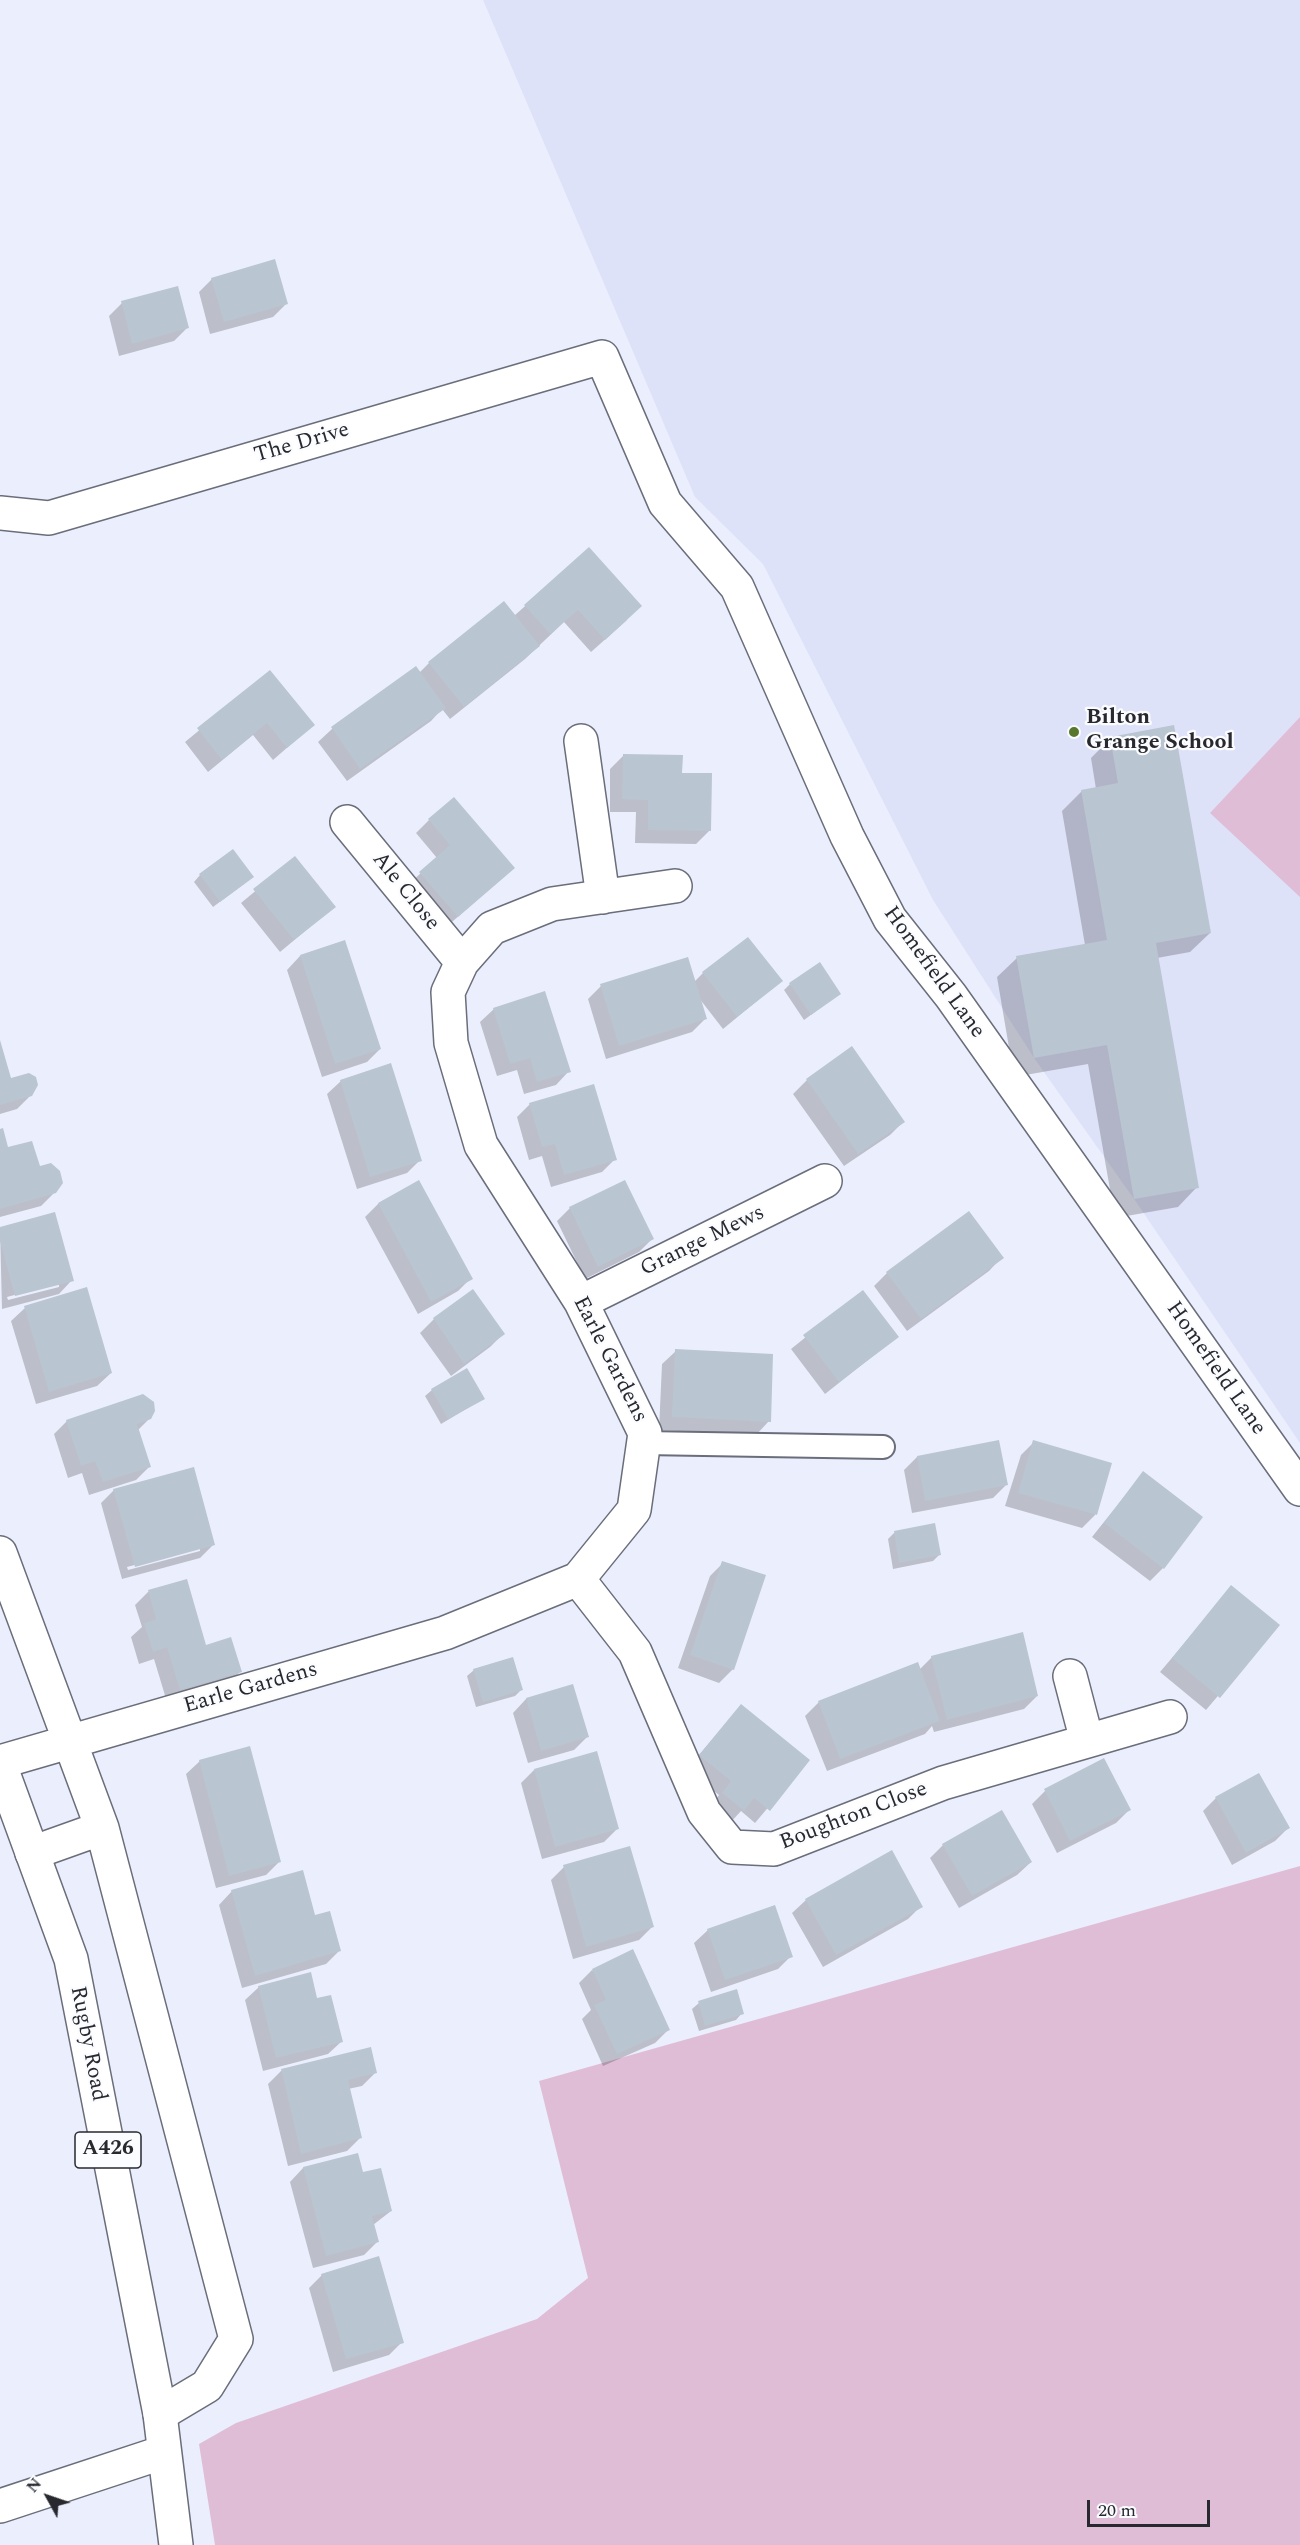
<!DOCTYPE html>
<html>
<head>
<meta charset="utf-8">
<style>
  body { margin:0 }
  #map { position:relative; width:1300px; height:2545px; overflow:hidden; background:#ebeefd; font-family:Spectral,serif }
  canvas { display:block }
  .north { position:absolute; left:18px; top:2467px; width:60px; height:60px; -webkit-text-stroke:4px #fbfcff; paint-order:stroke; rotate:310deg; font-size:16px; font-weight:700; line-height:24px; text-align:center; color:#28292e }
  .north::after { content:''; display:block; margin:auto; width:21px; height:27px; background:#28292e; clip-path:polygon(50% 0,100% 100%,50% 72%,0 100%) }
  .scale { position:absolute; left:1087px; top:2500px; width:123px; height:27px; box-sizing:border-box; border:3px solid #28292e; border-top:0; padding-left:8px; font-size:18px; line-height:21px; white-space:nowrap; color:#28292e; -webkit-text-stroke:4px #fbfcff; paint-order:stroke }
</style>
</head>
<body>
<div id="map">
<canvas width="1300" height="2545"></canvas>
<div class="north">N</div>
<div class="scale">20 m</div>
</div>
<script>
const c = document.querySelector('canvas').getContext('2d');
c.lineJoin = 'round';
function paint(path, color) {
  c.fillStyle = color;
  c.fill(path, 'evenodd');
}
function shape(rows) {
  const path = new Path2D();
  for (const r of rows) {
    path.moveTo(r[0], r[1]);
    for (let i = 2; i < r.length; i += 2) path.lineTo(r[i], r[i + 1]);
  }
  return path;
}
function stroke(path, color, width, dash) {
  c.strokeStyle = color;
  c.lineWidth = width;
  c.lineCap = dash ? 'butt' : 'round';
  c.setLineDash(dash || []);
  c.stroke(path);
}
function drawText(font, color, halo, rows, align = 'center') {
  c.font = font + ' Spectral,serif';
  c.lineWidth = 4.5;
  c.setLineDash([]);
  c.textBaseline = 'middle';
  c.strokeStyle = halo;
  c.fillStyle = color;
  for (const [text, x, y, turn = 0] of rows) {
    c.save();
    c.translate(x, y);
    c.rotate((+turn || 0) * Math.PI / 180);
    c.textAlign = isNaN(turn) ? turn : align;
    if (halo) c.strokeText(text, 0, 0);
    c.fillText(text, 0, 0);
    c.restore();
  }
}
paint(shape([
  [483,0,1300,0,1300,1443,1134,1199,1034,1058,933,900,763,564,695,497]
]), '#dee2f9');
paint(shape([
  [1300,717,1300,897,1210,813],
  [1300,1866,1300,2545,215,2545,199,2444,236,2423,537,2319,588,2278,539,2081]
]), '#e0bdd7');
paint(shape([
  [212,279,286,304,273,317,210,334,199,292],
  [122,303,187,328,174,341,119,356,109,316],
  [589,549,627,620,591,652,564,622,525,659,450,719,442,709,431,721,347,781,318,742,332,729,416,668,419,673,429,663,514,616],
  [270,672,313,725,273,760,253,735,208,772,185,742],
  [1110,739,1210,933,1190,952,1157,958,1197,1187,1178,1207,1115,1218,1088,1064,1014,1077,997,977,1017,958,1085,945,1062,811,1082,791,1096,789,1091,758],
  [624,755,680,774,710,830,696,844,635,843,636,812,610,812,610,769],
  [429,820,513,868,444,929,407,886,437,858,416,833],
  [295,858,334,907,280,952,241,903],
  [200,875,245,883,213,907,194,882],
  [344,942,380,1049,367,1062,322,1077,287,970,300,956],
  [703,973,781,981,723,1029,699,998,705,1019,692,1032,606,1059,588,999,601,986,694,982],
  [790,984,839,994,804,1020,784,990],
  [494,1009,569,1071,556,1085,524,1094,517,1070,497,1076,480,1022],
  [0,1043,10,1080,31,1095,17,1109,0,1114],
  [852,1048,903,1122,890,1135,844,1166,793,1094,807,1080],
  [341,1081,420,1160,407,1173,357,1189,327,1094],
  [530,1104,615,1159,602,1172,551,1187,542,1156,529,1160,517,1117],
  [0,1130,7,1149,39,1168,55,1192,41,1206,0,1217],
  [419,1182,471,1278,458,1291,418,1314,365,1217,378,1204],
  [570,1208,652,1239,639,1252,585,1279,557,1221],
  [0,1228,72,1280,59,1294,2,1309],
  [59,1283,59,1287,8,1300,7,1297],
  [1002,1257,989,1271,907,1331,874,1286,887,1273],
  [473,1291,503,1334,490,1347,451,1376,420,1333,434,1319],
  [862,1292,897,1337,825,1394,791,1349],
  [25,1308,111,1373,97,1386,36,1404,11,1321],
  [676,1351,769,1421,756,1435,659,1430,662,1364],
  [432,1390,483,1399,441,1424,425,1396],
  [150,1418,137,1431,149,1467,136,1480,89,1495,82,1473,68,1478,54,1434,67,1421],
  [1034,1442,1110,1464,1095,1515,1082,1528,1005,1506,1021,1455],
  [917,1457,1006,1485,993,1498,912,1513,904,1470],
  [1143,1473,1163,1568,1150,1581,1092,1537],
  [114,1490,213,1545,200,1558,122,1579,101,1503],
  [200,1548,200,1551,128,1570,127,1567],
  [894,1533,939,1555,933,1561,893,1569,888,1539],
  [723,1563,733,1669,719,1683,678,1668,710,1576],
  [186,1581,205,1647,240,1672,227,1685,167,1702,154,1659,139,1664,131,1637,142,1627,135,1605,148,1592],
  [1232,1587,1278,1625,1206,1710,1160,1672],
  [932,1657,1037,1696,1024,1709,934,1732,932,1726,925,1734,827,1771,805,1716,819,1702,919,1670],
  [474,1670,521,1690,515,1696,476,1707,467,1676],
  [572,1686,587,1737,574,1750,528,1763,513,1713,526,1699],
  [741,1706,808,1760,755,1823,741,1811,730,1823,710,1807,719,1795,687,1769],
  [1104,1760,1129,1810,1116,1823,1057,1853,1032,1804,1045,1791],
  [200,1761,279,1862,266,1875,216,1888,186,1774],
  [534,1770,617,1829,604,1842,542,1859,521,1783],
  [1216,1798,1288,1828,1275,1841,1232,1865,1203,1811],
  [943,1845,1031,1862,1017,1875,959,1908,930,1858],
  [564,1867,652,1927,639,1940,573,1959,551,1880],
  [232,1891,314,1917,339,1951,326,1964,242,1988,219,1905],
  [806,1900,921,1906,908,1919,823,1967,792,1913],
  [708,1930,791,1956,778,1969,711,1992,694,1943],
  [592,1970,669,2029,655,2043,603,2066,582,2019,591,2010,579,1983],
  [259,1987,316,2000,342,2041,328,2054,263,2071,245,2000],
  [699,2003,742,2013,736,2020,699,2031,692,2009],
  [370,2049,376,2072,362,2086,348,2089,360,2138,347,2151,288,2166,268,2084,281,2071],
  [303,2168,362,2174,391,2211,373,2225,377,2242,364,2255,313,2268,290,2182],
  [322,2275,402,2342,389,2355,333,2372,309,2288]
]), '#0003');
paint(shape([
  [275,259,288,304,224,322,211,278],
  [178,286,189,328,132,344,121,301],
  [589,547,642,606,605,640,578,610,550,634,524,605],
  [504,601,540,646,464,707,428,662],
  [416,666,446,708,360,769,331,727],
  [270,670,315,725,287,748,267,723,222,760,197,728],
  [1174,725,1211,933,1156,943,1199,1188,1134,1199,1107,1045,1034,1058,1016,956,1107,940,1081,790,1118,783,1110,737],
  [623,754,683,755,682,773,712,773,711,831,648,830,648,800,622,799],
  [454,797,515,868,458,917,419,872,450,845,428,819],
  [233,849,254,877,220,902,199,874],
  [295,856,336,907,294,940,253,889],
  [748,937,783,981,737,1017,702,972],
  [345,940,381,1049,335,1064,300,955],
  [688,957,707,1019,619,1046,600,984],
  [820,962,841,994,811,1015,789,983],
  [545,991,571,1072,537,1082,530,1058,510,1064,493,1008],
  [0,1040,11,1078,29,1073,36,1077,38,1085,32,1096,0,1105],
  [852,1046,905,1122,858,1154,806,1079],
  [391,1063,422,1161,370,1177,340,1080],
  [594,1084,617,1160,564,1175,555,1144,542,1147,529,1103],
  [3,1128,8,1147,32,1141,40,1166,51,1163,60,1171,63,1183,56,1193,0,1209,0,1129],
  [419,1180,473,1279,431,1302,378,1203],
  [625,1180,654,1239,598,1267,569,1207],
  [969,1211,1004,1258,921,1319,886,1272],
  [55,1212,74,1281,15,1296,0,1241,0,1227],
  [87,1287,112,1373,49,1392,24,1306],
  [473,1289,505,1334,464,1364,433,1318],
  [863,1290,899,1337,839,1382,803,1335],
  [675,1349,773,1354,771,1422,672,1417],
  [467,1368,485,1399,448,1419,431,1389],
  [143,1394,154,1402,155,1411,151,1419,137,1424,151,1467,103,1482,95,1461,81,1466,66,1420],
  [999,1440,1008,1485,925,1501,917,1456],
  [1033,1440,1112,1463,1097,1515,1018,1493],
  [194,1467,215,1545,135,1567,113,1489],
  [1143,1471,1203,1517,1164,1569,1104,1523],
  [935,1523,941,1555,899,1563,894,1531],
  [722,1561,766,1575,734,1670,690,1655],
  [187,1579,206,1645,231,1637,242,1672,180,1690,167,1647,153,1652,144,1623,156,1619,148,1590],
  [1231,1585,1280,1625,1220,1698,1172,1658],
  [1023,1632,1038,1696,947,1720,931,1656],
  [513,1657,523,1690,483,1702,473,1669],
  [918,1662,940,1721,840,1759,818,1701],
  [573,1684,589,1737,541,1751,526,1698],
  [741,1704,810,1760,770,1811,754,1798,744,1811,722,1793,731,1781,699,1755],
  [250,1746,281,1862,229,1876,199,1760],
  [597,1751,619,1829,555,1847,534,1769],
  [1104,1758,1131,1810,1070,1841,1044,1789],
  [1259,1773,1290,1828,1246,1853,1215,1797],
  [1002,1810,1032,1862,972,1896,942,1844],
  [630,1846,654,1927,586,1947,563,1865],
  [892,1850,923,1907,836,1955,805,1899],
  [303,1870,315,1915,330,1911,341,1951,255,1976,231,1890],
  [775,1905,793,1957,725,1980,707,1929],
  [633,1949,670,2030,617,2054,594,2005,606,2000,592,1969],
  [311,1972,317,1998,331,1995,343,2042,276,2058,258,1986],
  [737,1989,744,2014,705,2026,698,2001],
  [371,2047,377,2073,348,2080,362,2138,301,2154,281,2069],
  [358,2153,363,2172,381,2168,392,2211,372,2216,379,2242,326,2256,303,2167],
  [379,2256,404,2343,346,2359,321,2274]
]), '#b9c5d1');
const service = shape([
  [644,1443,883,1447]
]);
const minor = shape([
  [0,513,49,518,602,357,665,503,737,587,847,836,890,919,951,996,1300,1489],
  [581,741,603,897],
  [347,822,462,962],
  [581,1302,825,1181],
  [0,1553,102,1828,236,2339,207,2386,160,2414],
  [578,1579,635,1652,704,1812,732,1847,774,1849,943,1783,1170,1717],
  [1070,1676,1087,1741],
  [0,1762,445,1633,578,1579,634,1510,645,1433,581,1302,481,1145,451,1043,448,992,462,962,492,928,552,904,675,886],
  [32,1853,102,1828],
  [0,2506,164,2452]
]);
const primary = shape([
  [0,1765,71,1959,160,2414,176,2545]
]);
stroke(service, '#6a6d7a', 26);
stroke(minor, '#6a6d7a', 36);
stroke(primary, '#6a6d7a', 36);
stroke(service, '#fff', 22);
stroke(minor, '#fff', 33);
stroke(primary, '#fff', 33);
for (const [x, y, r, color] of [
  [1074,732,6,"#57772d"]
]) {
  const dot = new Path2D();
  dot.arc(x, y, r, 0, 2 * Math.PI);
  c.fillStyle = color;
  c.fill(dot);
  stroke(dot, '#fbfcff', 2);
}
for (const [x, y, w] of [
  [108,2150,66]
]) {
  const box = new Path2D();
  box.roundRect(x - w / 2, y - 18, w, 36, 4.5);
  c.fillStyle = '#fbfcff';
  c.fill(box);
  stroke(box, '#28292e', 1.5);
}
drawText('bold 21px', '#28292e', null, [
  ["A426",108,2150]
]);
drawText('22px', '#28292e', '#fbfcff', [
  ["The Drive",302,444,-16],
  ["Ale Close",405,892,51],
  ["Homefield Lane",933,973,54],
  ["Grange Mews",703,1242,-26],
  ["Earle Gardens",609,1360,63],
  ["Homefield Lane",1215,1369,55],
  ["Earle Gardens",251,1689,-16],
  ["Boughton Close",854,1817,-21],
  ["Rugby Road",87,2044,79]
]);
drawText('bold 22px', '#28292e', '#fbfcff', [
  ["Bilton",1086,719],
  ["Grange School",1086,744]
], 'left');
</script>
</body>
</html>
